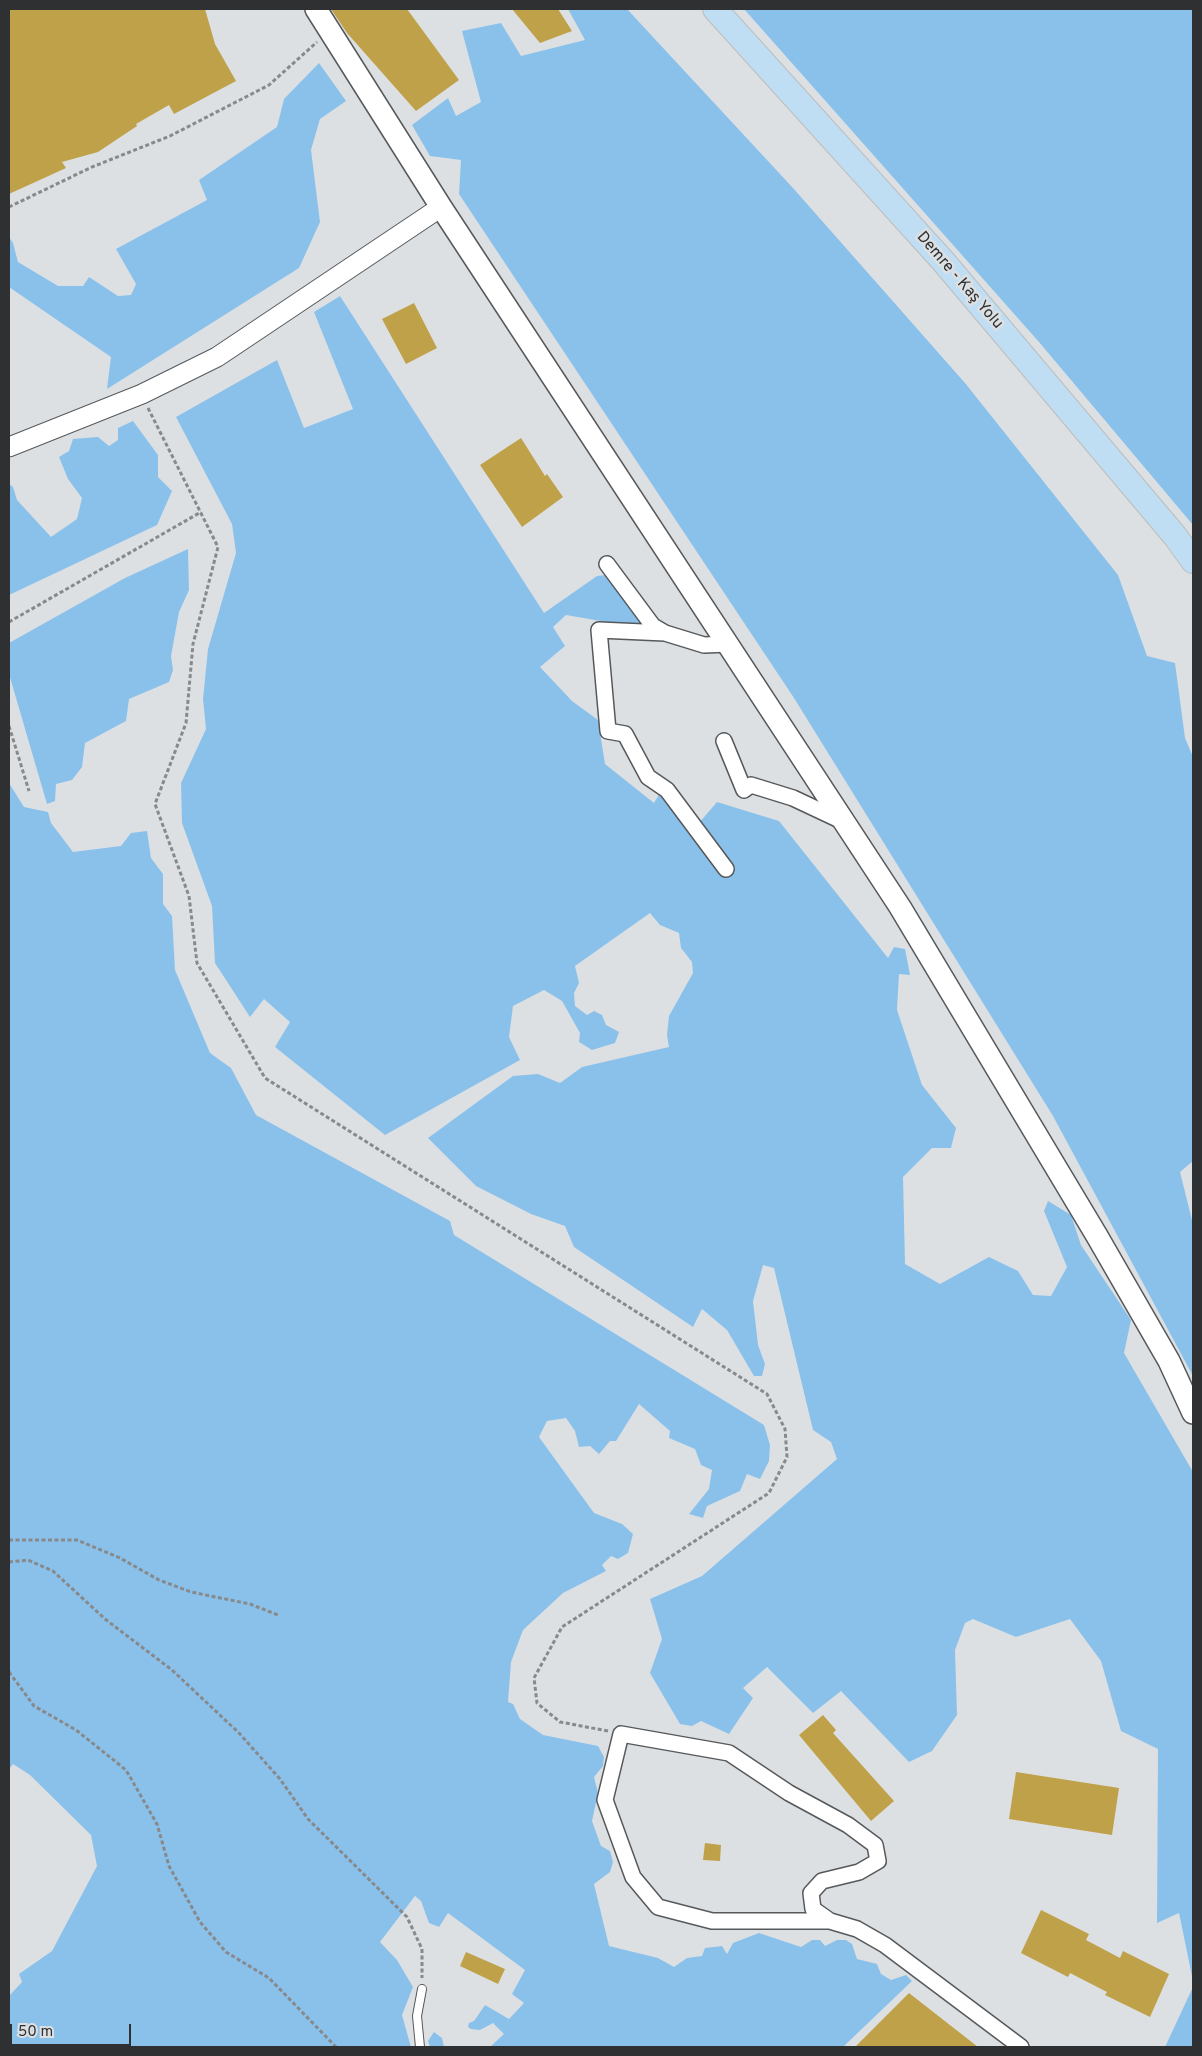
<!DOCTYPE html>
<html>
<head>
<meta charset="utf-8">
<style>
  body { margin:0 }
  #map { position:relative; width:1202px; height:2056px; overflow:hidden; background:#dde0e3; font-family:Overpass,sans-serif }
  canvas { display:block }
  .frame { position:absolute; inset:0; border:10px solid #2e3031; pointer-events:none }
  .scale { position:absolute; left:10px; top:2024px; width:121px; height:22px; box-sizing:border-box; border:2px solid #2e3031; border-top:0; padding-left:6px; font-size:15px; line-height:18px; white-space:nowrap; color:#2e3031; -webkit-text-stroke:4px #dde0e3; paint-order:stroke }
</style>
</head>
<body>
<div id="map">
<canvas width="1202" height="2056"></canvas>
<div class="frame"></div>
<div class="scale">50 m</div>
</div>
<script>
const c = document.querySelector('canvas').getContext('2d');
c.lineJoin = 'round';
function paint(path, color) {
  c.fillStyle = color;
  c.fill(path, 'evenodd');
}
function shape(rows) {
  const path = new Path2D();
  for (const r of rows) {
    path.moveTo(r[0], r[1]);
    for (let i = 2; i < r.length; i += 2) path.lineTo(r[i], r[i + 1]);
  }
  return path;
}
function stroke(path, color, width, dash) {
  c.strokeStyle = color;
  c.lineWidth = width;
  c.lineCap = dash ? 'butt' : 'round';
  c.setLineDash(dash || []);
  c.stroke(path);
}
function drawText(font, color, halo, rows, align = 'center') {
  c.font = font + ' Overpass,sans-serif';
  c.lineWidth = 5;
  c.setLineDash([]);
  c.textBaseline = 'middle';
  c.strokeStyle = halo;
  c.fillStyle = color;
  for (const [text, x, y, turn = 0] of rows) {
    c.save();
    c.translate(x, y);
    c.rotate((+turn || 0) * Math.PI / 180);
    c.textAlign = isNaN(turn) ? turn : align;
    if (halo) c.strokeText(text, 0, 0);
    c.fillText(text, 0, 0);
    c.restore();
  }
}
paint(shape([
  [568,9,627,9,793,188,965,383,1118,575,1147,656,1175,663,1185,738,1193,757,1193,1161,1180,1172,1193,1224,1193,1376,1053,1116,794,698,459,194,461,160,430,156,412,125,448,98,456,116,481,102,462,31,501,23,521,56,585,40],
  [744,9,1193,9,1193,525,1039,342],
  [319,63,346,101,320,119,311,150,320,222,299,268,107,389,111,357,9,287,9,237,13,243,18,262,58,286,83,286,89,277,118,296,131,295,136,284,116,249,207,200,199,180,277,127,284,99],
  [340,296,544,613,597,576,606,575,640,617,640,624,635,627,566,615,553,627,565,646,540,667,572,701,598,720,605,764,654,803,660,793,693,830,717,802,779,821,888,958,894,947,905,949,910,975,899,974,897,1010,922,1085,956,1128,951,1148,932,1148,903,1177,905,1264,940,1284,989,1257,1018,1271,1033,1295,1051,1296,1067,1267,1044,1211,1048,1201,1071,1215,1081,1245,1131,1320,1124,1353,1193,1472,1193,1981,1179,1913,1157,1923,1158,1749,1121,1731,1101,1661,1070,1619,1016,1637,973,1619,965,1623,955,1650,957,1715,932,1751,909,1762,841,1691,813,1713,767,1667,743,1688,753,1698,729,1734,701,1721,692,1726,680,1724,650,1673,662,1639,650,1599,702,1576,837,1459,831,1442,813,1430,774,1268,763,1265,753,1301,758,1345,765,1364,762,1376,754,1376,727,1330,702,1309,693,1327,574,1247,565,1226,531,1214,476,1186,428,1138,513,1076,538,1074,560,1083,582,1067,669,1047,667,1035,669,1016,693,973,692,962,681,948,679,933,660,925,650,913,575,966,579,983,574,993,575,1006,587,1015,594,1011,602,1015,606,1025,619,1032,615,1043,592,1050,579,1042,580,1033,562,1001,544,990,513,1006,509,1037,520,1060,385,1135,275,1047,290,1022,264,999,250,1017,215,963,212,906,182,823,181,783,206,729,203,699,208,649,236,553,232,524,176,417,277,360,304,428,353,409,314,312],
  [133,421,158,455,158,477,172,491,157,525,9,595,9,484,13,487,17,500,51,537,77,519,82,498,68,479,59,457,69,451,73,439,98,437,109,446,118,440,118,428],
  [188,549,189,590,179,612,171,656,173,670,169,682,129,699,126,721,85,743,82,767,72,780,56,784,55,801,47,804,9,674,9,643,125,578],
  [9,783,24,807,48,812,51,823,73,852,121,846,131,833,147,831,151,858,163,874,163,904,172,916,175,970,210,1053,231,1068,256,1115,450,1221,454,1235,764,1425,770,1445,769,1461,760,1479,747,1474,740,1491,707,1506,703,1518,689,1514,709,1489,712,1470,701,1465,695,1449,669,1438,670,1431,639,1404,616,1441,610,1441,599,1454,590,1446,579,1447,575,1431,566,1418,547,1421,539,1437,594,1513,622,1524,633,1534,628,1553,618,1559,611,1556,602,1565,606,1571,563,1593,523,1630,511,1662,508,1702,513,1704,520,1719,543,1735,598,1746,604,1757,603,1766,594,1777,598,1793,592,1821,601,1846,610,1851,613,1862,610,1872,594,1884,609,1946,658,1958,674,1967,687,1958,702,1956,705,1948,722,1946,727,1954,733,1943,759,1933,801,1947,812,1940,820,1940,825,1946,837,1940,846,1940,852,1944,857,1959,877,1964,881,1974,891,1980,906,1975,912,1981,843,2047,490,2047,504,2034,493,2023,480,2030,471,2029,468,2027,469,2023,474,2021,485,2005,509,2019,524,2003,512,1994,525,1970,448,1913,439,1927,429,1923,421,1901,415,1896,380,1942,397,1960,413,1987,402,2015,411,2047,9,2047,9,1996,22,1982,19,1974,52,1951,97,1866,91,1835,30,1775,13,1764,9,1769],
  [1193,1987,1193,2047,1165,2047],
  [434,2032,442,2038,444,2047,430,2047,428,2041]
]), '#8ac1eb');
paint(shape([
  [9,9,205,9,215,44,236,81,174,114,169,105,136,124,137,126,98,152,62,162,66,168,9,194],
  [331,9,407,9,459,80,416,111,347,33],
  [512,9,558,9,572,31,540,43],
  [414,303,437,348,406,364,382,319],
  [521,438,545,476,547,474,563,497,522,527,480,465],
  [823,1715,836,1730,833,1733,894,1801,871,1821,799,1735],
  [1016,1772,1119,1788,1112,1835,1009,1819],
  [705,1843,721,1845,720,1861,703,1860],
  [1041,1910,1089,1934,1086,1940,1120,1958,1123,1951,1169,1974,1150,2017,1105,1995,1107,1992,1070,1973,1068,1977,1021,1953],
  [466,1952,505,1969,498,1984,460,1966],
  [909,1993,978,2047,855,2047]
]), '#bfa14a');
const service = shape([
  [420,2047,417,2016,422,1989]
]);
const minor = shape([
  [607,564,653,626,665,633,704,645,729,644],
  [665,633,599,630,608,731,625,734,648,777,667,790,726,869],
  [724,741,744,790,751,785,793,798,844,822],
  [830,1921,813,1909,811,1893,822,1881,859,1872,878,1861,875,1845,848,1825,789,1793,729,1753,621,1734,605,1800,633,1877,658,1907,712,1921,830,1921,857,1929,885,1945,1021,2047]
]);
const tertiary = shape([
  [9,447,142,394,217,357,441,207]
]);
const secondary = shape([
  [316,9,441,207,900,907,1097,1236,1169,1361,1193,1413]
]);
const trunk = shape([
  [715,9,943,261,1175,536,1193,561]
]);
stroke(service, '#56585a', 10);
stroke(minor, '#56585a', 18);
stroke(tertiary, '#56585a', 21);
stroke(secondary, '#56585a', 24);
stroke(trunk, '#bcbdbd', 26);
stroke(shape([
  [9,207,92,167,170,136,269,85,317,42],
  [148,408,218,547,193,644,186,723,155,804,189,896,197,963,265,1078,767,1394,785,1429,787,1457,769,1493,562,1627,534,1678,537,1703,560,1722,608,1731],
  [9,622,201,512],
  [9,726,29,791],
  [9,1540,77,1540,120,1558,159,1580,191,1592,250,1604,278,1615],
  [9,1562,28,1560,53,1571,105,1619,172,1670,239,1733,280,1779,308,1819,407,1917,422,1949,422,1978],
  [9,1672,34,1706,76,1730,126,1770,157,1824,169,1866,200,1922,226,1952,269,1978,336,2047]
]), '#87898b', 3, [4, 2.5]);
stroke(service, '#fff', 8);
stroke(minor, '#fff', 15);
stroke(tertiary, '#fff', 19);
stroke(secondary, '#fff', 21);
stroke(trunk, '#c0def3', 24);
drawText('16px', '#2e3031', '#dde0e3', [
  ["Demre - Kaş Yolu",959,281,49]
]);
</script>
</body>
</html>
